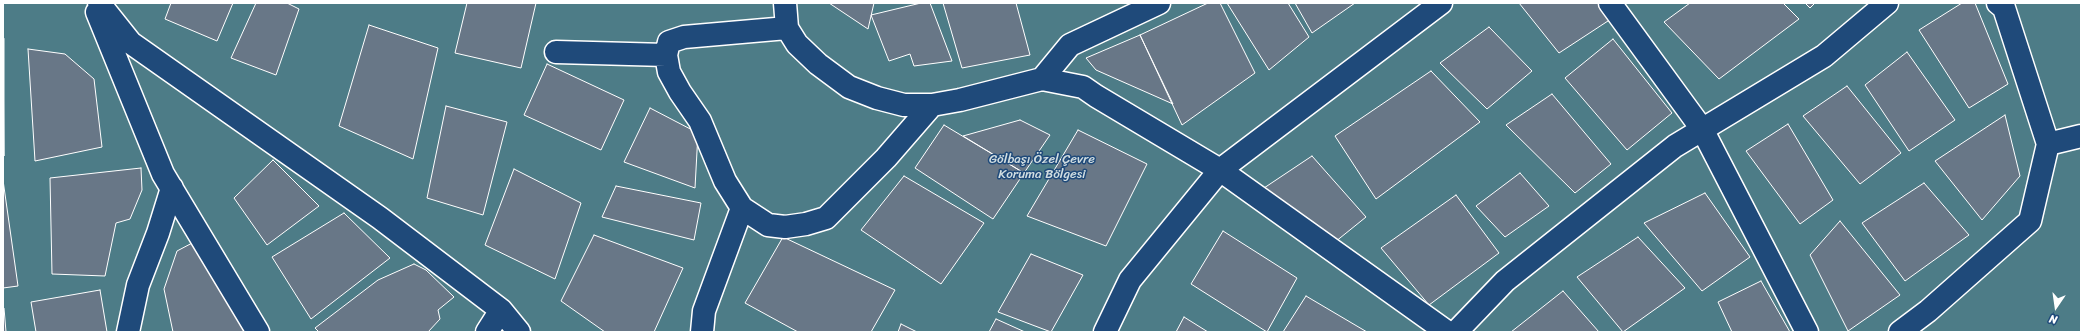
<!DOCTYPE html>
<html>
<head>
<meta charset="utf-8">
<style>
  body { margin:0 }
  #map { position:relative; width:2084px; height:335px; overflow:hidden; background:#1f4a7a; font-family:Sriracha,sans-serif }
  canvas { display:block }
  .frame { position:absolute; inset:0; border:4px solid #fff; pointer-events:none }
  .north { position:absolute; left:2036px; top:287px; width:40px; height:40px; -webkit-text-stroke:3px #1f4a7a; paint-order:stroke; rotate:193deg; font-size:11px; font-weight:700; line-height:16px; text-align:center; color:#fff }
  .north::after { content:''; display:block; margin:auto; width:14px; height:18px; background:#fff; clip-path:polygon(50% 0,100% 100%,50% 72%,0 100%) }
</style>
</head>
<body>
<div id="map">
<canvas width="2084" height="335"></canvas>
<div class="frame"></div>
<div class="north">N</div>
</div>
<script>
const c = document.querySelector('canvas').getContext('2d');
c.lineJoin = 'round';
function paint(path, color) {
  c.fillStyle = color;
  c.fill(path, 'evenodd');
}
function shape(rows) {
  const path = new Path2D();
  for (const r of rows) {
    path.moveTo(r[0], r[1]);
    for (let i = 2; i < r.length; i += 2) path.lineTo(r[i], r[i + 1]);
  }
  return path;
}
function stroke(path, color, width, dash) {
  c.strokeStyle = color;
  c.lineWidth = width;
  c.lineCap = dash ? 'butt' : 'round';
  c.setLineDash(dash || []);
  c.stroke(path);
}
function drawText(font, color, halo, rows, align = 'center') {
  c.font = font + ' Sriracha,sans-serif';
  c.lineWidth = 3;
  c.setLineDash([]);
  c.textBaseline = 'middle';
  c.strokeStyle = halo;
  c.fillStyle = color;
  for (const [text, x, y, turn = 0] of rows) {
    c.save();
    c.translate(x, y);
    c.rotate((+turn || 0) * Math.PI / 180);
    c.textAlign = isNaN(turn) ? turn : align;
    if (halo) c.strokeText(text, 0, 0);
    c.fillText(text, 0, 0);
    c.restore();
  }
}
paint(shape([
  [3,3,2081,3,2081,332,3,332]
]), '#4d7c87');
const building = shape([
  [171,3,233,3,217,41,165,19,171,3],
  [256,3,287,3,299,9,276,75,231,58,256,3],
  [467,3,536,3,521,68,455,53,467,3],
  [829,3,874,3,868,29,829,3],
  [921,3,930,3,952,61,914,66,910,54,889,61,871,15,921,3],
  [943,3,1016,3,1030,55,962,68,943,3],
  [1208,3,1220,3,1255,73,1182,125,1140,35,1208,3],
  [1227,3,1288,3,1309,37,1269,70,1227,3],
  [1295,3,1355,3,1312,33,1295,3],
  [1519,3,1599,3,1611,19,1559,53,1519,3],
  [1690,3,1783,3,1799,19,1719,79,1664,22,1690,3],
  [1805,3,1815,3,1810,8,1805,3],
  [1962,3,1975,3,2008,84,1969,108,1919,30,1962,3],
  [369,25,438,48,413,159,339,126,369,25],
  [1489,27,1532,71,1487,109,1440,63,1489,27],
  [1140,35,1173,104,1096,70,1086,58,1140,35],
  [4,39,4,156,3,40,4,39],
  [1613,39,1672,113,1627,150,1565,78,1613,39],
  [28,49,65,54,94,79,102,147,35,161,28,49],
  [1907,52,1955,120,1909,151,1865,85,1907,52],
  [547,64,624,100,601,150,524,115,547,64],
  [1431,71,1480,122,1376,199,1335,136,1431,71],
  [1847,86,1901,153,1860,184,1803,116,1847,86],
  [1552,94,1611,164,1575,193,1506,125,1552,94],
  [446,106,507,122,483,215,427,198,446,106],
  [650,108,698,133,695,188,624,162,650,108],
  [2005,115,2020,176,1982,220,1935,161,2005,115],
  [1020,120,1050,135,1024,173,963,136,1020,120],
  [1788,124,1833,200,1800,224,1746,151,1788,124],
  [944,125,1024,173,993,219,915,168,944,125],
  [1078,130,1147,164,1106,246,1027,216,1078,130],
  [1312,156,1366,217,1335,242,1264,188,1312,156],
  [273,160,319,206,267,245,234,198,273,160],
  [141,168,142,190,130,219,116,223,105,276,52,274,50,178,141,168],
  [514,169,581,203,555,279,485,245,514,169],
  [1520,173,1549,206,1505,237,1476,206,1520,173],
  [904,176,984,223,941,284,861,230,904,176],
  [3,180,18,286,3,288,3,180],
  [1924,183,1969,235,1905,281,1862,223,1924,183],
  [616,186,701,203,694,240,602,217,616,186],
  [1705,193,1750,257,1702,291,1644,223,1705,193],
  [1456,195,1499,253,1429,305,1381,248,1456,195],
  [344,213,390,258,311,319,272,257,344,213],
  [1840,221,1900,295,1848,331,1810,255,1840,221],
  [1223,231,1297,278,1267,332,1191,284,1223,231],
  [594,235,683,268,654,332,605,332,561,301,594,235],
  [783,237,895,290,871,332,798,332,745,303,783,237],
  [1638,237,1685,288,1623,332,1577,277,1638,237],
  [196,241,245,332,173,332,164,289,177,251,196,241],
  [1031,254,1083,275,1051,332,998,312,1031,254],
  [414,264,426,270,454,297,438,310,440,319,428,332,319,332,315,328,378,280,414,264],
  [1761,281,1790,332,1732,332,1718,302,1761,281],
  [100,290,107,332,36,332,31,302,100,290],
  [1563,291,1599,332,1511,332,1563,291],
  [1306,296,1367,332,1283,332,1306,296],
  [3,308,4,308,6,332,3,332,3,308],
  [1184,317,1208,332,1176,332,1184,317],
  [996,319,1025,332,989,332,996,319],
  [901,324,917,332,898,332,901,324]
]);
paint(building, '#687787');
stroke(building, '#fff', 1);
const minor = shape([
  [99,3,131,43,380,218,501,310,519,332],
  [785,3,787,28,797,44,818,64,849,87,877,98,904,105,932,105,960,100,1042,79,1083,87,1096,96,1220,170,1447,332],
  [1610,3,1702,129,1807,332],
  [1998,3,2004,8,2048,144],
  [97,12,163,174,258,332],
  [787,28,684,37,669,42,666,55,669,72,680,92,700,121,725,181,742,208,768,225,785,227,806,224,826,218,886,158,932,105],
  [556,52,666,55],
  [1042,79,1070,45,1159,3],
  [128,332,138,285,158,233,172,188],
  [487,332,501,310],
  [702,332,704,311,742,208],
  [1105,332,1130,280,1220,170,1441,3],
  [1456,332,1505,281,1675,146,1824,56,1887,3],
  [1900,332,1928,311,2030,221,2048,144,2081,136]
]);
stroke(minor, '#fff', 25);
stroke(minor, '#1f4a7a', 22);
drawText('13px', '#d2dee1', '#1f4a7a', [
  ["Gölbaşı Özel Çevre",1042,160],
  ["Koruma Bölgesi",1042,175]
]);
</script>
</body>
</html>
